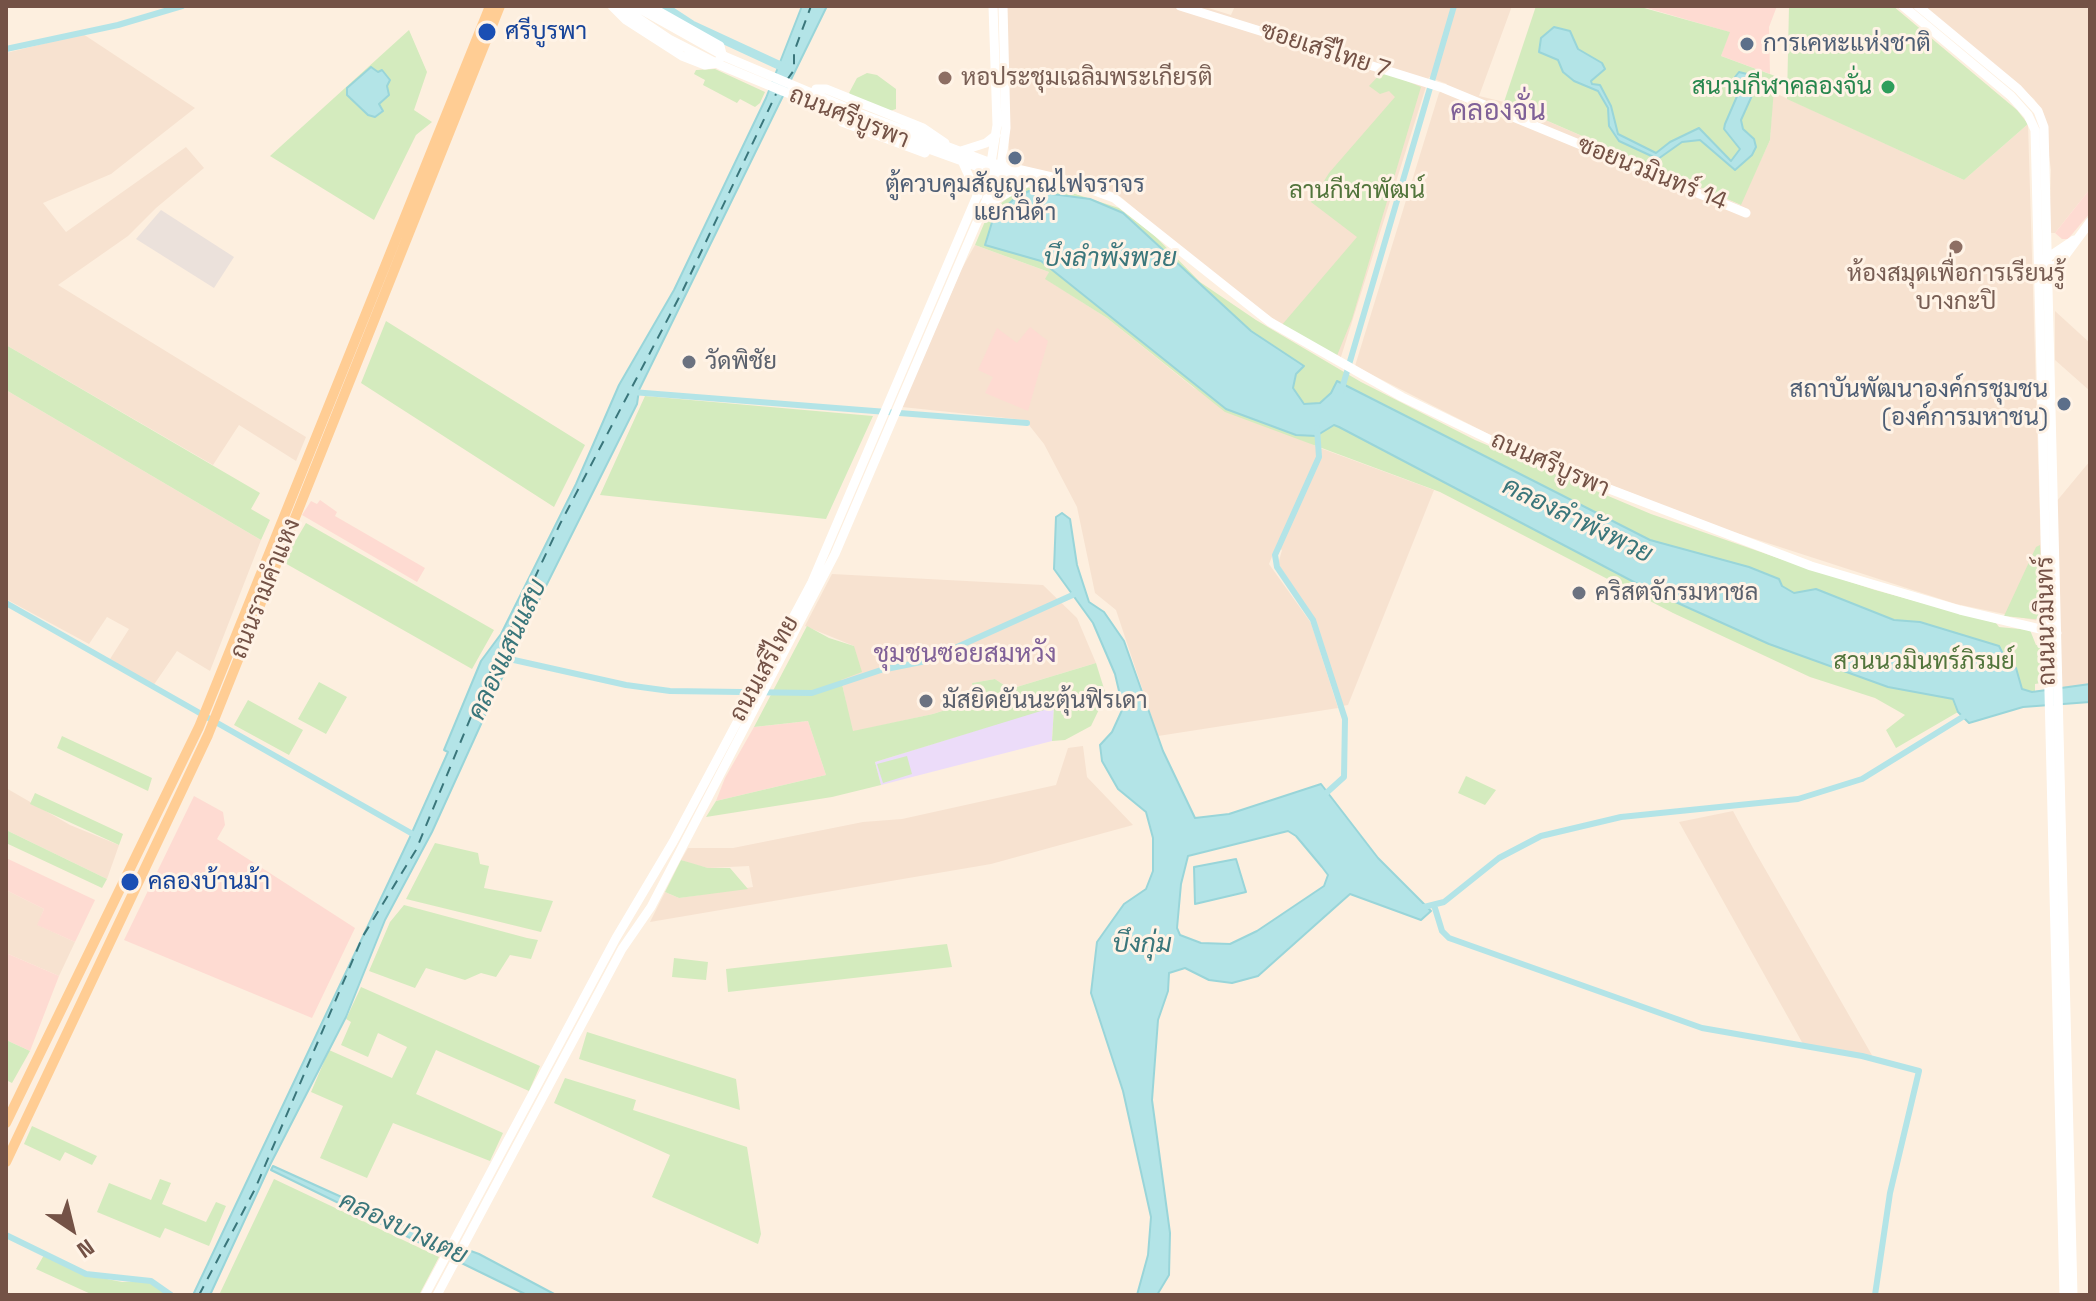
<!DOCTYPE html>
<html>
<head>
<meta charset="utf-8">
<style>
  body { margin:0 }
  #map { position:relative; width:2096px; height:1301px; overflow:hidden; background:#fdefdf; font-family:"Space Grotesk",sans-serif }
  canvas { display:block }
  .frame { position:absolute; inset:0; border:8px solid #745246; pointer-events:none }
  .north { position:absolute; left:32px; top:1189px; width:80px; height:80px; -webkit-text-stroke:6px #fff3e6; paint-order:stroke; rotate:145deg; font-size:22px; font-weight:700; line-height:32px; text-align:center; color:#745246 }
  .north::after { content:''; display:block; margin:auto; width:28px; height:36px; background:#745246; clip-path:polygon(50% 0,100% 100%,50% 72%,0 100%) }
</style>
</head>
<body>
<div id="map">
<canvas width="2096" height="1301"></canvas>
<div class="frame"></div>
<div class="north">N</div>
</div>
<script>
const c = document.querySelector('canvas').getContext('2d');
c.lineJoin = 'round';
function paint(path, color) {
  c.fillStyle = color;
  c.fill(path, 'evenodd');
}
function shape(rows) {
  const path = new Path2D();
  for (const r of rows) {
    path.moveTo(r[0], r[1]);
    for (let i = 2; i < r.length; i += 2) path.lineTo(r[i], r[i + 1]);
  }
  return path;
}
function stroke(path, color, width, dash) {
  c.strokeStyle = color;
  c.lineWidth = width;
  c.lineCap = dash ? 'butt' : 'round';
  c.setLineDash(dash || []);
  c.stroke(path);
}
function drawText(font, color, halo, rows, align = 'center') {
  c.font = font + ' "Space Grotesk",Sarabun,sans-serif';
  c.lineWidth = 6;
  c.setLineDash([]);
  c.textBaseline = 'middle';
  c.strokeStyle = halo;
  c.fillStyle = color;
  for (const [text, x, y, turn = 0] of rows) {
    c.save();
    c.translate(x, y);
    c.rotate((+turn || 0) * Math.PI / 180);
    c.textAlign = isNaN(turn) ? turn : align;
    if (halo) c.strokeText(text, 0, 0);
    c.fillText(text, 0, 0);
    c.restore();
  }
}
paint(shape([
  [1007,6,1202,6,1231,15,1235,6,1512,6,1479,96,1504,102,1740,205,1770,140,1773,92,1964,180,2028,124,2043,622,1956,604,1715,526,1514,447,1355,366,1439,93,1447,84,1429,77,1340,360,1335,364,1216,277,1116,193,1009,164],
  [1924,6,2090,6,2090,189,2055,233,2049,233,2051,170,2043,113,2034,99],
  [83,34,195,108,111,174,43,203,66,232,186,147,204,168,156,208,128,236,58,285,306,437,296,461,239,425,213,465,6,345,6,53],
  [975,245,1049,272,1046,279,1107,318,1194,388,1320,448,1434,490,1348,705,1342,706,1315,619,1278,564,1282,550,1276,547,1269,564,1311,623,1338,708,1158,736,1116,610,1095,593,1077,507,1044,444,1025,420,902,407,961,270],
  [2055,311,2090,343,2090,391,2055,360],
  [6,390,261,540,210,671,177,651,153,686,110,659,129,629,107,617,89,644,6,599],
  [2090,461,2090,684,2061,688,2056,502],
  [832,574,1043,585,1077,618,1096,663,1010,689,995,679,972,683,976,700,933,714,852,732,841,679,854,646,805,626],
  [1083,746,1087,777,1133,825,991,864,650,922,665,892,679,898,753,887,749,866,708,868,692,864,681,860,688,848,733,848,863,822,902,819,1056,785,1068,748],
  [6,788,70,825,119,845,107,879,6,830],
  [1733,811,1753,848,1873,1057,1803,1044,1679,822],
  [6,890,44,909,38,925,75,942,59,976,6,953]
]), '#f7e2d0');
paint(shape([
  [1640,6,1777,6,1769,27,1770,74,1721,56,1729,32],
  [2090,189,2090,213,2068,239,2062,239,2055,233],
  [1030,327,1048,341,1028,411,985,393,993,377,978,370,997,328,1017,343],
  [320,500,337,512,335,516,425,568,417,582,302,515,311,501,317,504],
  [808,721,826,775,716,801,725,778,754,727],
  [194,796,223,812,225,825,217,839,355,928,312,1018,124,940],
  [6,858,95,900,75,942,37,925,44,909,6,890],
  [6,953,59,976,30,1051,6,1040]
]), '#fedbd2');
paint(shape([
  [161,210,234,257,214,288,136,239]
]), '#ebe1db');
paint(shape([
  [1054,706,1052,741,881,785,875,762]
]), '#ecdcf9');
paint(shape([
  [1536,6,1637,6,1730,32,1721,56,1775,76,1770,140,1741,205,1504,102],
  [1789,6,1893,6,2017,110,2028,124,1964,180,1787,99],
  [409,30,427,72,414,110,432,122,416,135,374,220,270,156],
  [715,69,765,92,760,103,755,107,740,99,737,103,703,85,705,80,694,74,696,70],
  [1383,71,1421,87,1352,319,1336,358,1281,326,1357,237,1311,202,1329,173,1395,97,1389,91,1380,94,1369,86],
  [867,73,877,75,896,89,896,109,890,111,854,99,849,93,857,78],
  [1023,187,1069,192,1119,208,1154,235,1200,282,1256,320,1361,382,1475,440,1651,514,1775,557,1875,590,1996,623,1999,627,2030,630,2036,645,2042,646,2041,683,2035,684,2035,691,1958,712,1896,748,1886,730,1905,715,1875,698,1810,677,1673,613,1440,492,1225,412,1107,318,1045,279,1049,272,975,245,989,212],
  [386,321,585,445,554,507,361,383],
  [6,345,260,493,251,509,270,520,261,540,6,390],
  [645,396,873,416,826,519,600,495],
  [306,523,494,630,472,669,283,562],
  [2040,545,2043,620,2004,616,2036,547],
  [807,626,829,638,854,646,862,672,841,680,853,731,933,714,976,700,972,683,995,679,1010,689,1096,663,1106,695,1091,726,1065,740,1052,741,1054,707,875,762,881,785,832,797,706,817,716,801,826,775,808,721,754,727],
  [319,682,347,697,326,734,298,719],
  [248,700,303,730,289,755,234,725],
  [62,736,152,778,148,791,57,748],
  [907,756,912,774,883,783,877,764],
  [1466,776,1496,790,1485,805,1458,793],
  [35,793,123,834,119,845,30,804],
  [6,830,107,879,102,888,6,843],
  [435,843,478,853,480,864,489,866,484,888,553,901,541,932,406,899],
  [681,860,708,868,730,868,748,889,679,898,665,892],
  [404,905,527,938,538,940,531,959,510,955,496,977,481,973,465,980,426,968,415,988,369,971,390,922],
  [947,944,952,967,728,992,726,969],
  [674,958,708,962,706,980,672,977],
  [361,987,540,1066,529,1091,436,1050,416,1094,503,1133,490,1161,393,1123,367,1178,320,1158,343,1106,311,1092,329,1050,392,1078,407,1047,378,1033,368,1057,341,1045,351,1022,346,1019],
  [587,1032,736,1079,740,1110,579,1059],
  [6,1040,30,1051,12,1083,6,1080],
  [565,1078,636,1100,633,1110,747,1147,761,1234,758,1244,652,1197,670,1155,554,1103],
  [32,1126,97,1156,92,1165,65,1152,60,1161,24,1144],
  [160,1179,171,1183,162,1204,206,1222,216,1202,226,1206,209,1246,165,1228,160,1238,97,1212,109,1183,151,1200],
  [274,1179,439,1257,419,1295,219,1295],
  [44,1255,82,1274,122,1282,149,1281,168,1295,93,1295,36,1269]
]), '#d4ebbe');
const water = shape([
  [802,6,827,6,639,390,637,404,521,636,432,832,385,920,346,1017,271,1163,210,1295,193,1295,410,837,448,752,444,750,481,661,501,634,576,484,619,385,674,290,766,98,802,6],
  [1554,27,1570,31,1578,49,1602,63,1605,69,1591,81,1592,84,1600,85,1611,106,1618,134,1656,153,1670,142,1699,128,1731,161,1740,149,1724,129,1725,124,1738,94,1735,77,1739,72,1747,74,1754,91,1741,120,1743,129,1754,139,1756,147,1752,155,1735,170,1700,140,1682,142,1658,159,1619,141,1609,126,1608,108,1598,91,1574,81,1563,72,1558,60,1539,52,1541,38,1554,27],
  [371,67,378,72,382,70,390,80,387,86,389,95,379,104,383,111,375,117,368,115,347,95,347,88,371,67],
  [1029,191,1090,199,1123,213,1251,331,1304,366,1296,374,1293,388,1304,404,1320,403,1331,393,1337,381,1650,540,1749,567,1779,579,1782,586,1794,593,1816,589,1894,620,1920,622,1999,646,2007,662,2016,668,2022,689,2032,692,2090,684,2090,702,2023,707,1969,723,1958,712,1953,699,1888,687,1769,644,1651,591,1339,427,1334,425,1316,436,1296,435,1226,409,1041,261,985,245,993,219,1014,199,1029,191],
  [1062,513,1070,519,1077,565,1089,602,1104,612,1124,641,1163,751,1195,818,1229,814,1321,784,1378,858,1431,911,1421,920,1350,894,1258,976,1232,983,1209,980,1185,968,1169,973,1168,991,1158,1020,1152,1100,1170,1233,1169,1275,1157,1295,1137,1295,1148,1255,1151,1217,1123,1091,1091,993,1097,942,1124,904,1146,889,1153,871,1153,838,1146,812,1118,789,1102,761,1100,745,1112,732,1123,708,1115,674,1093,623,1054,569,1056,517,1062,513],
  [1288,831,1296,836,1322,867,1328,875,1324,886,1257,931,1230,944,1201,943,1180,935,1177,928,1181,884,1188,856,1288,831],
  [1236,859,1246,892,1195,904,1194,867,1236,859],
  [273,1166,419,1232,479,1254,556,1295,527,1295,271,1170,273,1166]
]);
paint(water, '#b3e4e7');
stroke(water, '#99d5d9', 2);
stroke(shape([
  [6,49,118,25,182,6],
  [632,392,1027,423],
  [1341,392,1454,6],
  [1317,428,1319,457,1275,555,1277,567,1313,620,1345,719,1344,777,1323,796],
  [6,603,418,837],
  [505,658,626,685,670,691,812,693,881,670,926,661,1077,593],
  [1434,905,1442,931,1449,938,1702,1028,1862,1056,1919,1071,1890,1193,1875,1295],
  [1420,908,1444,902,1499,858,1541,836,1621,817,1798,799,1862,779,1969,713],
  [6,1235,86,1274,151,1281,171,1295]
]), '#b3e4e7', 6);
stroke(shape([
  [663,6,692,25,785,68]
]), '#b3e4e7', 9);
stroke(shape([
  [787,80,794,70,794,52,811,6],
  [199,1295,255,1189,363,936,416,850,482,690,560,524,683,290,776,94]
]), '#3a767b', 2, [10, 8]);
stroke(shape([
  [612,6,626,20,682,56,705,65,718,63,722,54,720,46,649,6],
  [620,6,669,39,720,65,879,131,998,174,1074,188],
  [635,6,726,57,861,114,991,163,1065,180,1114,198,1270,322,1402,397,1528,458,1811,566,1960,610,2057,633],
  [1180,6,1443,88,1746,213],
  [1903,6,2011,96,2028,115,2035,130,2064,1295],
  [1918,6,2018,89,2038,111,2044,127,2073,1295],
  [812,99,816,89,826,89,923,128,945,143],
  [842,122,925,153],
  [961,151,986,143,996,135],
  [963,163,978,196],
  [987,204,1026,183],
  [2044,260,2074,240],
  [2041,269,2059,264,2090,222],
  [425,1295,616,938,673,842,812,582,991,163,997,125,993,6],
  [437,1295,622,949,651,907,835,554,1001,166,1006,128,1003,6]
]), '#fff', 9);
stroke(shape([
  [6,1123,199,727,490,6],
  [6,1162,208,735,500,6]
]), '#ffcd94', 10);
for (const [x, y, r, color] of [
  [487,32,10,"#1a4fb4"],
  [1747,44,8,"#5c6f8a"],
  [945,78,8,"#8d6e63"],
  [1888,87,8,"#2e9e5b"],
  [1015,158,8,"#5c6f8a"],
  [1956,247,8,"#8d6e63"],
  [689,362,8,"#6b7280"],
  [2064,404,8,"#5c6f8a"],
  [1579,593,8,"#6b7280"],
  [926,701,8,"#6b7280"],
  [130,882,10,"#1a4fb4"]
]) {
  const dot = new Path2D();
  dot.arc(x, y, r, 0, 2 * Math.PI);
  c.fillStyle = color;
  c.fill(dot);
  stroke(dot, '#fff3e6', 3);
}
drawText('24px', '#164399', '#fff3e6', [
  ["ศรีบูรพา",505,32],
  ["คลองบ้านม้า",148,882]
], 'left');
drawText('24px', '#4e5e75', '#fff3e6', [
  ["การเคหะแห่งชาติ",1763,44],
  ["ตู้ควบคุมสัญญาณไฟจราจร",1015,185,"center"],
  ["แยกนิด้า",1015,213,"center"],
  ["สถาบันพัฒนาองค์กรชุมชน",2048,390,"right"],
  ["(องค์การมหาชน)",2048,418,"right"]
], 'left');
drawText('24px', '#745246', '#fff3e6', [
  ["ซอยเสรีไทย 7",1325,51,18],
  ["ถนนศรีบูรพา",849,118,22],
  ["ซอยนวมินทร์ 14",1652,174,22],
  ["ถนนศรีบูรพา",1550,465,24],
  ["ถนนรามคำแหง",266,589,-68],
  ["ถนนนวมินทร์",2047,621,-91],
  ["ถนนเสรีไทย",765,669,-61]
]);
drawText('24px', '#785e54', '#fff3e6', [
  ["หอประชุมเฉลิมพระเกียรติ",961,78],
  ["ห้องสมุดเพื่อการเรียนรู้",1956,274,"center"],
  ["บางกะปิ",1956,302,"center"]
], 'left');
drawText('24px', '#27864d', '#fff3e6', [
  ["สนามกีฬาคลองจั่น",1872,87]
], 'right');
drawText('24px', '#52753c', '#fff3e6', [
  ["ลานกีฬาพัฒน์",1357,191],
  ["สวนนวมินทร์ภิรมย์",1924,662]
]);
drawText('24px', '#5b616d', '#fff3e6', [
  ["วัดพิชัย",705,362],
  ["คริสตจักรมหาชล",1595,593],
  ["มัสยิดยันนะตุ้นฟิรเดา",942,701]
], 'left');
drawText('italic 26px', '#3a767b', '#fff3e6', [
  ["บึงลำพังพวย",1110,259],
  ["คลองลำพังพวย",1577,521,26],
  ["คลองแสนแสบ",508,650,-65],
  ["บึงกุ่ม",1142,945],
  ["คลองบางเตย",403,1229,25]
]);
drawText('26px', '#806198', '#fff3e6', [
  ["ชุมชนซอยสมหวัง",965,655]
]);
drawText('28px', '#806198', '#fff3e6', [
  ["คลองจั่น",1498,112]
]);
</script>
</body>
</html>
